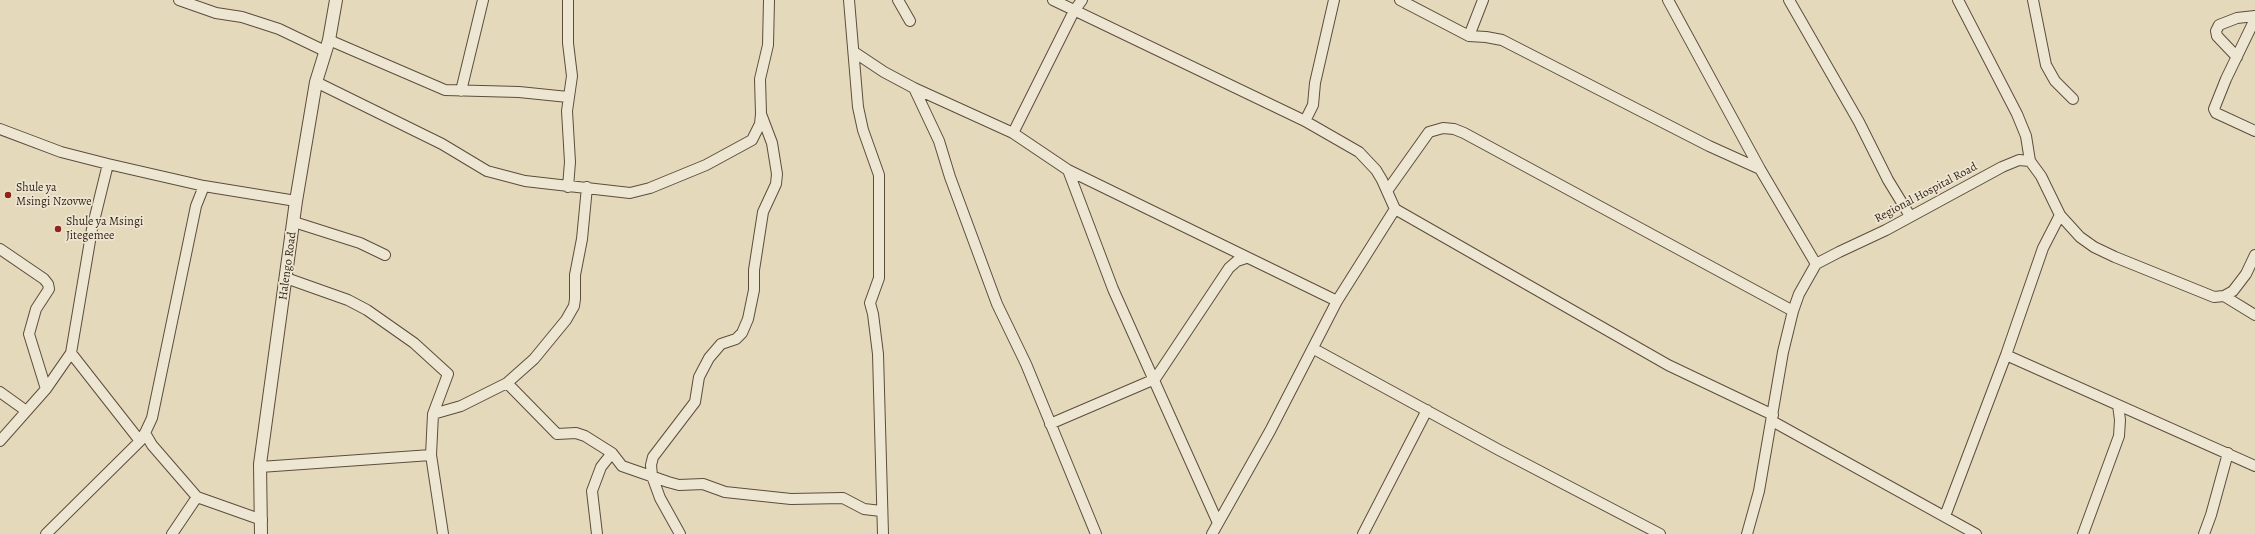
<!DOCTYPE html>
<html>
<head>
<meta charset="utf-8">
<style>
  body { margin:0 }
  canvas { display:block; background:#e4d9bb }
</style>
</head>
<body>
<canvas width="2255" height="534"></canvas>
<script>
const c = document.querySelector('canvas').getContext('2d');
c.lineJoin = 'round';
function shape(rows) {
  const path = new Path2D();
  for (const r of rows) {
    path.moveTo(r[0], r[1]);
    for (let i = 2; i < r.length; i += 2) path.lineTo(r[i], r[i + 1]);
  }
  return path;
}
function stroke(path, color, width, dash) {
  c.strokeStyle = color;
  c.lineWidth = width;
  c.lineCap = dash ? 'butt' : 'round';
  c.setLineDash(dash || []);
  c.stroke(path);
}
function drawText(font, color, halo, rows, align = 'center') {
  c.font = font + ' Alegreya,serif';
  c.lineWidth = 3.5;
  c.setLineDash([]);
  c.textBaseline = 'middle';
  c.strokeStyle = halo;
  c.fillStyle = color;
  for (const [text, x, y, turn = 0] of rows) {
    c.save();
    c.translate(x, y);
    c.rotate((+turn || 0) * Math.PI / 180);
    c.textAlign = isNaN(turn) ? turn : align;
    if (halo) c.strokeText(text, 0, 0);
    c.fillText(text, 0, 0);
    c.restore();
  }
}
const minor = shape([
  [179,0,216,13,242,17,279,29,325,51],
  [849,0,858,107,863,130,879,175,879,278,870,303,873,314,878,354,883,534],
  [898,0,910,21],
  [1053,0,1305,121,1359,152,1376,170,1382,180,1395,209,1668,365,1773,415],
  [1400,0,1469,36,1486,37,1502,40,1709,146,1760,169],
  [1668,0,1760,169,1816,264],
  [1789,0,1859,122,1888,180,1910,216],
  [1958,0,2017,114,2026,136,2030,161],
  [2033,0,2046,65,2055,81,2073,99],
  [2255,19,2226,79,2214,109,2216,113,2255,131],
  [1469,36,1483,0],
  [329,40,445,90,519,92,568,97],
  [854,52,884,72,914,88,1013,133,1068,170,1337,301],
  [2237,57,2217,36,2216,31,2219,25,2237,18,2255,16],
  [316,82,442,144,487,171,525,181,630,193,650,188,706,165,752,140,760,124,761,114,760,79,768,45,769,0],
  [914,88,939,141,950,177,997,304,1026,364,1096,534],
  [461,91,483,0],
  [1305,121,1313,105,1315,83,1334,0],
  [0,129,61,152,108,164,204,186,296,201],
  [1013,133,1074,11,1082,0],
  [1068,170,1113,289,1218,523],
  [568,187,570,162,567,111,572,76,568,43,568,0],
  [1387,191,1429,132,1443,128,1454,129,1464,133,1793,311],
  [294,222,360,243,385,255],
  [0,249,44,279,48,284,49,289,36,309,29,334,46,389],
  [286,278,348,300,367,310,414,343,448,374,433,414,431,455,443,534],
  [2224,296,2255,315],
  [1314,349,1499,450,1660,534],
  [71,353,140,441],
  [2006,355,2255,466],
  [507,383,557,434,576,433,585,436,612,453,622,466,668,482,679,485,703,484,725,492,791,499,843,498,864,509,881,511],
  [0,392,25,410],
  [433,414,461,406,507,383,534,359,566,320,574,306,575,299,575,275,582,239,587,187],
  [1772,421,1976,534],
  [1050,424,1155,379,1229,268,1237,261,1246,258],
  [145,433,152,445,197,497,262,520],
  [0,441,46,389,71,353,92,229,108,164],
  [260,467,431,455],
  [1945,516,2006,355,2043,248,2060,215],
  [46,534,140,441,145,433,152,418,196,206,204,186],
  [172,534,197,497],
  [597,534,592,491,601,467,612,453],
  [680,534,660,498,652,476,651,465,653,457,695,402,699,377,709,358,721,344,736,339,742,333,748,319,754,290,754,270,763,212,776,184,777,174,772,143,761,114],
  [1212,534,1270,431,1337,301,1395,209],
  [1363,534,1427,410],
  [1747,534,1759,491,1783,352,1793,311,1799,294,1816,264,1839,252,1886,230,2002,167,2019,160,2030,161,2041,176,2060,215,2080,237,2094,247,2115,257,2214,297,2224,296,2233,291,2246,274,2255,255],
  [2083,534,2119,436,2120,420,2118,405],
  [2204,534,2211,515,2228,453]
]);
const tertiary = shape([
  [261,534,260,464,296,201,316,82,329,40,336,0]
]);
stroke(minor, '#5e4d3c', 12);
stroke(tertiary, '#5e4d3c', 14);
stroke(minor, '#ede6d3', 10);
stroke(tertiary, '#ede6d3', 12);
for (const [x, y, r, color] of [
  [8,195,4,"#8f2418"],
  [58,229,4,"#8f2418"]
]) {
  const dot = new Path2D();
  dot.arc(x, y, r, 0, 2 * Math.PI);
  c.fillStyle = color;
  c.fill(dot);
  stroke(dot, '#ede6d3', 1.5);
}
drawText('12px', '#321e12', '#ede6d3', [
  ["Shule ya",16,188],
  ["Msingi Nzovwe",16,202],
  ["Shule ya Msingi",66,222],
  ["Jitegemee",66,236]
], 'left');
drawText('12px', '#321e12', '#ede6d3', [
  ["Regional Hospital Road",1926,193,-28],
  ["Halengo Road",288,266,-82]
]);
</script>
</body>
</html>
